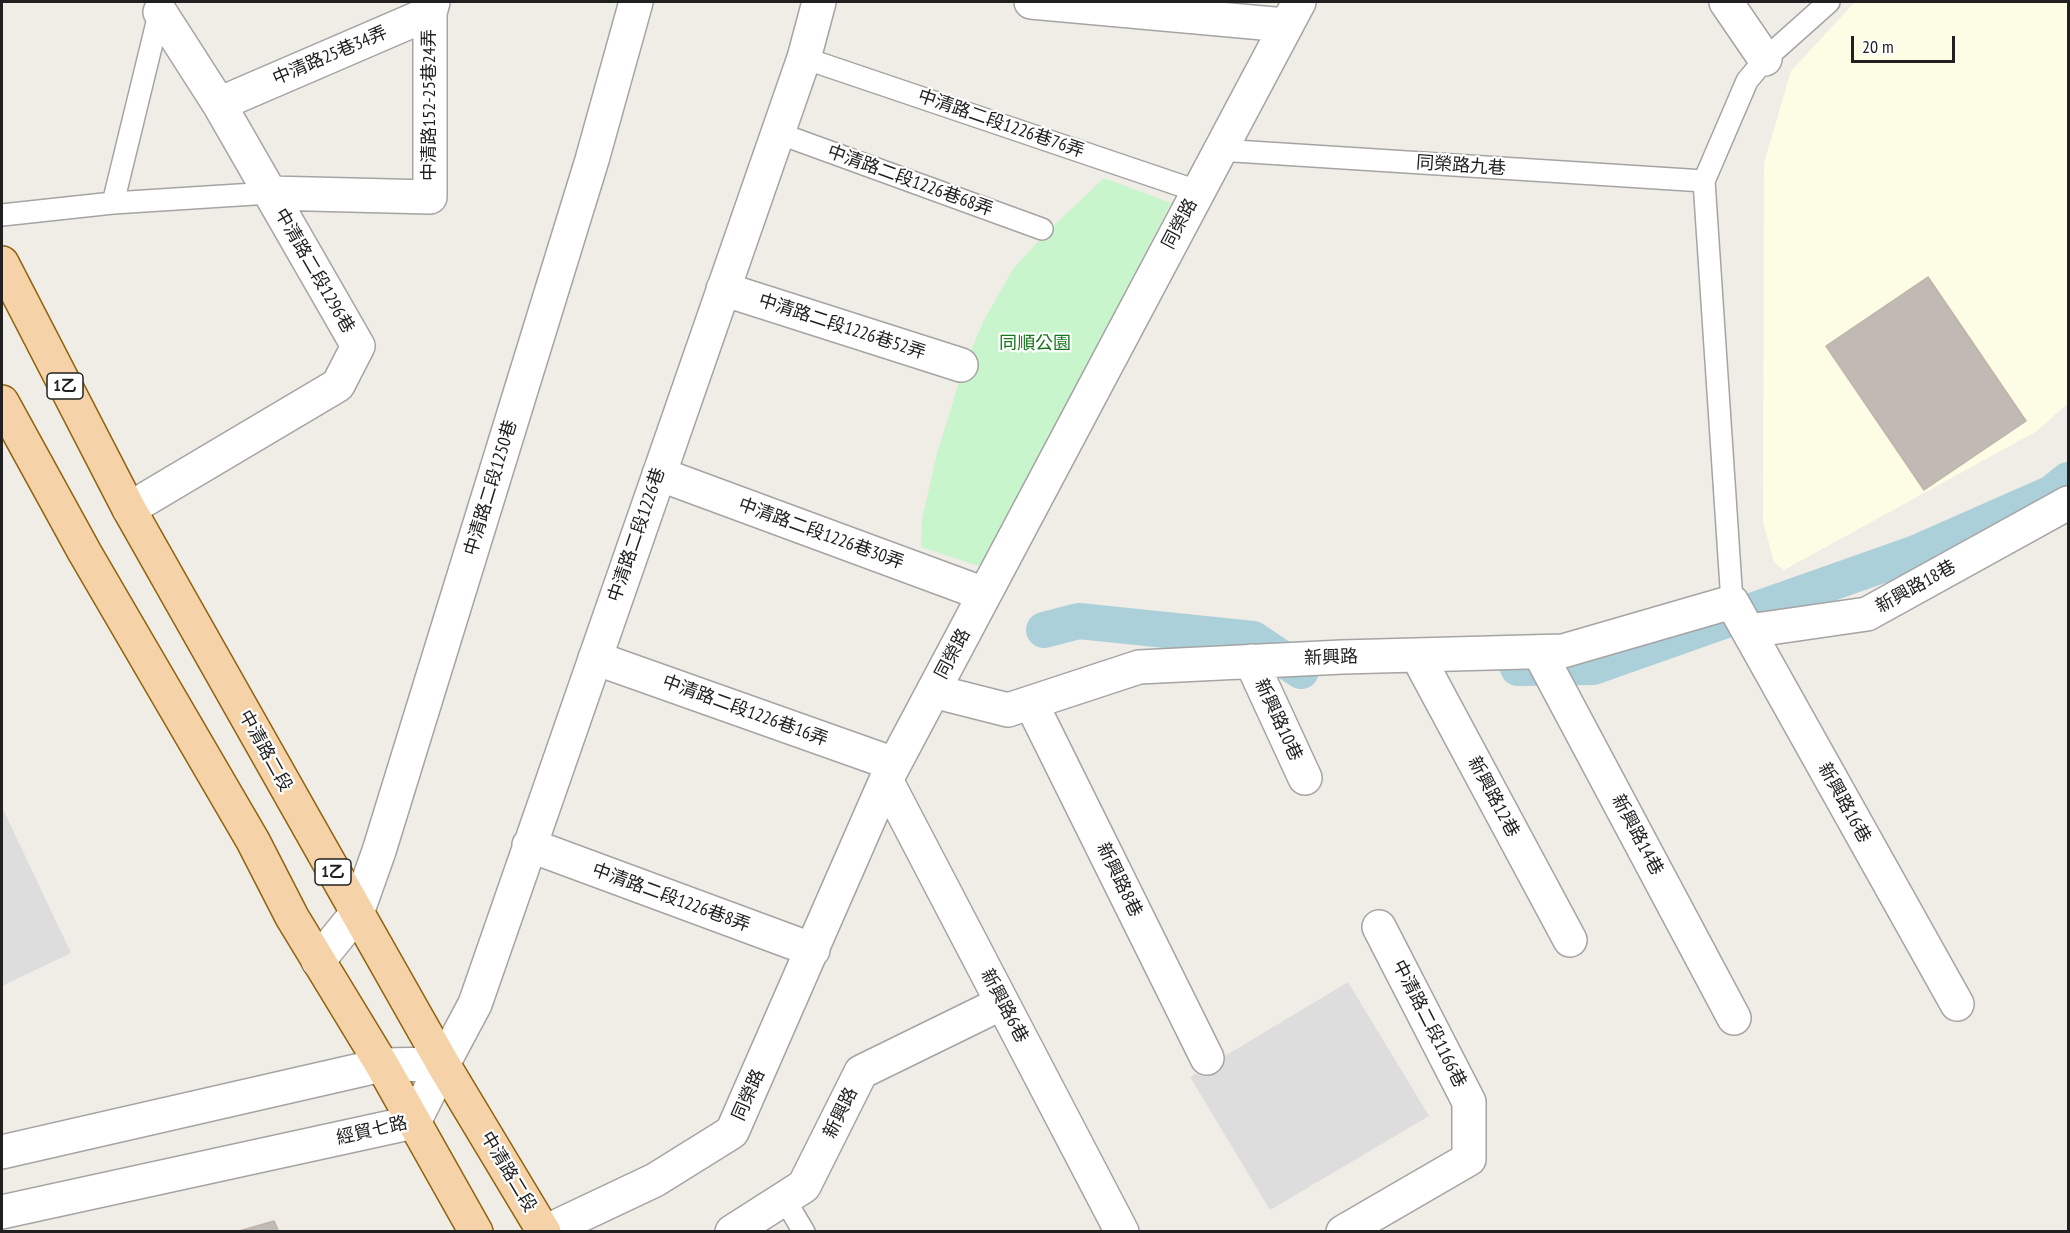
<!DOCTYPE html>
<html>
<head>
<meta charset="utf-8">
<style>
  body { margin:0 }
  #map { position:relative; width:2070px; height:1233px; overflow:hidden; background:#f0ede7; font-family:"PT Sans Narrow",sans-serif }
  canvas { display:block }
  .frame { position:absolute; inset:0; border:3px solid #202020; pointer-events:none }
  .scale { position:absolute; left:1851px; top:36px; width:104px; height:27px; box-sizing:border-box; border:3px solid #202020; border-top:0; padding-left:8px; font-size:18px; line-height:21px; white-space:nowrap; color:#202020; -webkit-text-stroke:4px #fff; paint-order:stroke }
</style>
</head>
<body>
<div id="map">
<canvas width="2070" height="1233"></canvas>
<div class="frame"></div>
<div class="scale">20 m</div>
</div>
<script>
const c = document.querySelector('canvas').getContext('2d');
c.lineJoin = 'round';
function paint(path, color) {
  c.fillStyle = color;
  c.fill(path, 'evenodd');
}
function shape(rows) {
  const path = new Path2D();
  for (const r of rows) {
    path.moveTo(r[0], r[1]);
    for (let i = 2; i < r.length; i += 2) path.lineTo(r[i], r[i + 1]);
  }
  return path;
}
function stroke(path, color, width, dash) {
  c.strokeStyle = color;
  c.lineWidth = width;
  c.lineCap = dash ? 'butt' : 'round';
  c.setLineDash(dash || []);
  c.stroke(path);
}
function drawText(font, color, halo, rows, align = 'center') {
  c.font = font + ' "PT Sans Narrow","Noto Sans TC",sans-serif';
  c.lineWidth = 4.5;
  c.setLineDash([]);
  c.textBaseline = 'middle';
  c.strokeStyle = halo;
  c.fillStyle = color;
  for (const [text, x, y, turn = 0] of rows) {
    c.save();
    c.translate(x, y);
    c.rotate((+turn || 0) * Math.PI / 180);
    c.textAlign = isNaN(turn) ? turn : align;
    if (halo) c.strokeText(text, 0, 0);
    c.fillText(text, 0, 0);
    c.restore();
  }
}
paint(shape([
  [2,807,71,953,2,986],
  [1348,982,1429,1116,1270,1210,1190,1077]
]), '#dedddd');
paint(shape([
  [1855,2,2068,2,2068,403,2037,431,1784,570,1774,562,1763,522,1764,163,1791,71]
]), '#fdfce4');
paint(shape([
  [1104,178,1171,203,982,567,921,547,922,520,936,457,962,372,984,320,1013,269,1048,231]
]), '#c9f5cc');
stroke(shape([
  [1044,630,1079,621,1253,639,1301,671],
  [1518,668,1593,667,1916,553,2052,493,2068,480]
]), '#acd0da', 36);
const building = shape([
  [1928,277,2026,421,1924,490,1826,346,1928,277],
  [274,1221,279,1232,236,1232,274,1221]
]);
paint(building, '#c0b9b4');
stroke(building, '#c0b4ab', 1.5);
const service = shape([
  [804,58,1197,191],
  [778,133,1042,229],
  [1219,150,1704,181],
  [113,203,270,193],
  [2,215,113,203,161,6],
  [1732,602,1704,181,1747,81,1765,59,1829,2],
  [785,1200,804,1232]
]);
const minor = shape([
  [1031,2,1285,25],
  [1726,2,1765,59],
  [219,104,430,13,433,2],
  [270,193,430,197,430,13],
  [723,289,961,365],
  [659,474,984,594],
  [129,509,338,385,358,346,219,104,160,12],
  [1749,631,1867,614,2068,503],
  [1539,652,1734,1018],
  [1417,655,1570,940],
  [595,658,894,764],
  [1251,661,1305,778],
  [933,691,1008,710,1139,667,1342,657,1563,651,1732,602,1957,1004],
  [1031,703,1207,1058],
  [886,780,1122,1232],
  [529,845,813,950],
  [318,961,357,913,379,851,592,160,636,2],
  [443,1064,475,1004,804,58,819,2],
  [545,1232,655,1180,732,1132,886,780,1299,2],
  [732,1232,804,1186,861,1072,1002,1003],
  [1343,1232,1469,1159,1469,1102,1379,927]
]);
const tertiary = shape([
  [2,1152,382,1065,443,1064,414,1122,2,1212]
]);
const primary = shape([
  [2,263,129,509,443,1064,544,1232],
  [2,402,85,553,253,841,292,917,382,1065,476,1232]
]);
stroke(service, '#a4a4a4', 24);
stroke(minor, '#a4a4a4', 36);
stroke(tertiary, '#a4a4a4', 36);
stroke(primary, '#90620c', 36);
stroke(service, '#fff', 21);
stroke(minor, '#fff', 33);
stroke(tertiary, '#fff', 33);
stroke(primary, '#f5d2a8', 33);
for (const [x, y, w] of [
  [65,386,36],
  [333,872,36]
]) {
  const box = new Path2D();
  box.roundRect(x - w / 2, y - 13, w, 26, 4.5);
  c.fillStyle = '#fff';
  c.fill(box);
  stroke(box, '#202020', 1.5);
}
drawText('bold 16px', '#202020', null, [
  ["1乙",65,386],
  ["1乙",333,872]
]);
drawText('18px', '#202020', '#fff', [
  ["中清路25巷34弄",330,56,-23],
  ["中清路152-25巷24弄",430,105,-90],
  ["中清路二段1226巷76弄",1001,124,19],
  ["同榮路九巷",1461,166,4],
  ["中清路二段1226巷68弄",910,181,20],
  ["同榮路",1180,224,-62],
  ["中清路二段1296巷",314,271,60],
  ["中清路二段1226巷52弄",842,327,18],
  ["中清路二段1250巷",491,488,-73],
  ["中清路二段1226巷30弄",821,534,20],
  ["中清路二段1226巷",637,535,-71],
  ["新興路18巷",1916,587,-29],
  ["同榮路",953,654,-62],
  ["新興路",1331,658,-2],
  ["中清路二段1226巷16弄",745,711,20],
  ["新興路10巷",1278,720,65],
  ["中清路二段",265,751,61],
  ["新興路12巷",1493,797,62],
  ["新興路16巷",1844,803,61],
  ["新興路14巷",1637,835,62],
  ["新興路8巷",1119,880,64],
  ["中清路二段1226巷8弄",671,898,20],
  ["新興路6巷",1004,1006,62],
  ["中清路二段1166巷",1429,1024,63],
  ["同榮路",749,1095,-66],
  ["新興路",841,1113,-64],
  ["經貿七路",372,1131,-13],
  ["中清路二段",508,1172,59]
]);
drawText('18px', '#15771c', '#fff', [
  ["同順公園",1035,344]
]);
</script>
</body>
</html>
